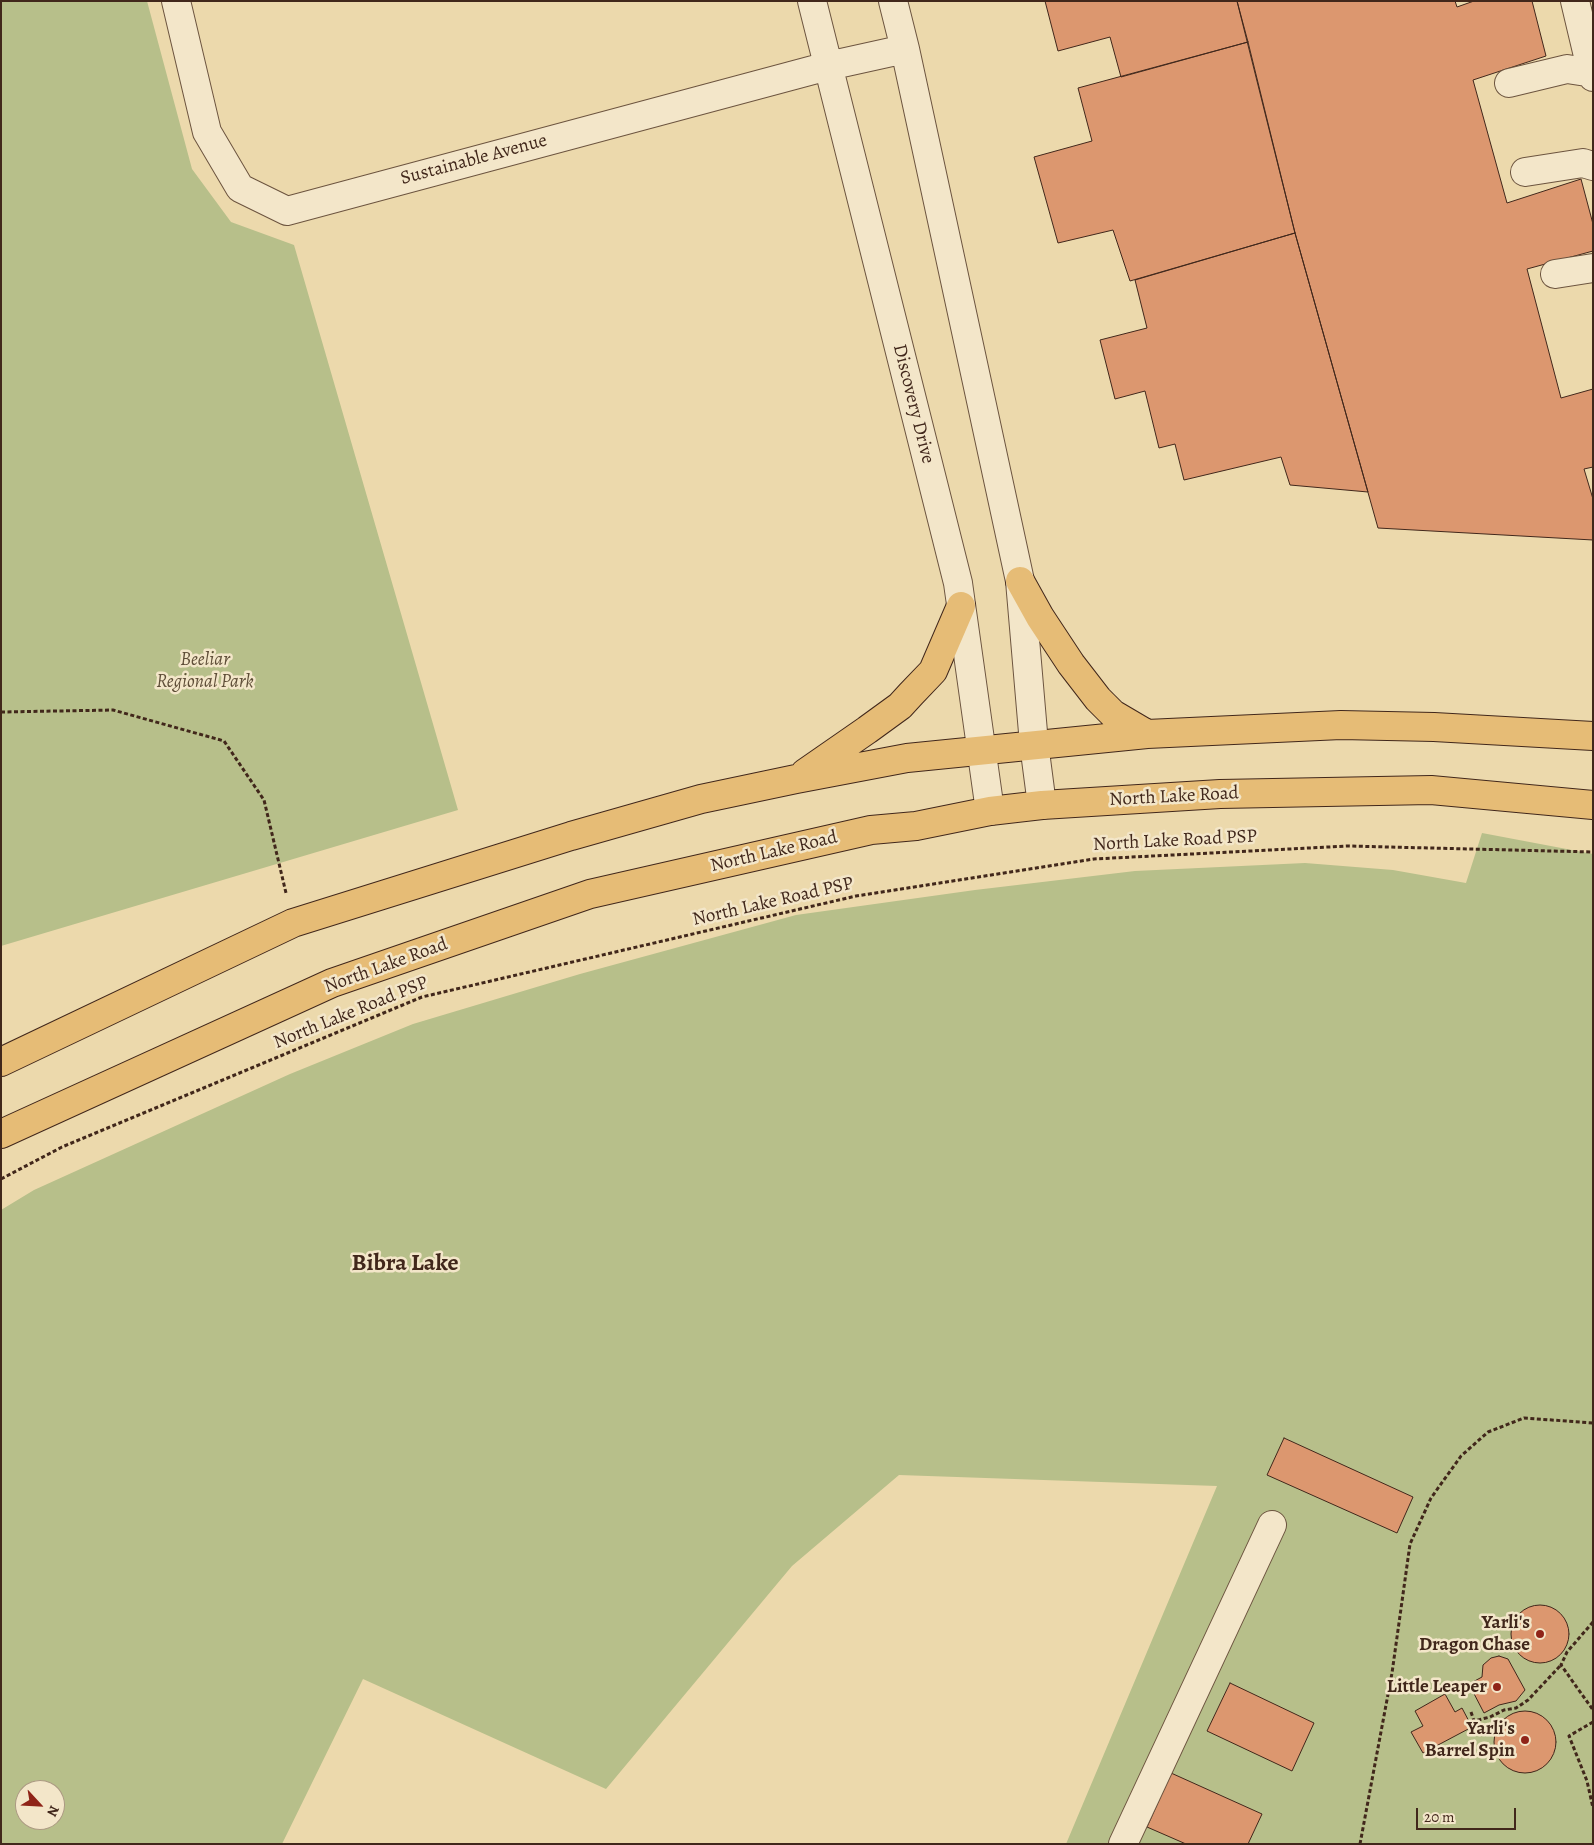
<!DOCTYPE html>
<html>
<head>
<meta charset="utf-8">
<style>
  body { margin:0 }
  #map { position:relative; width:1594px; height:1845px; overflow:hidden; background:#ecd9ac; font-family:Alegreya,serif }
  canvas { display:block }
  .frame { position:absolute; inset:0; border:2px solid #41271b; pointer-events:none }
  .north { position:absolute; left:15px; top:1780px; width:50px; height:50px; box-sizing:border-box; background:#f3e6c9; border:1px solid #ac9a83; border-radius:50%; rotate:115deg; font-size:14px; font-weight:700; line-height:20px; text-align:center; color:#41271b }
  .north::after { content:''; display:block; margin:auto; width:18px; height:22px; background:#8f2418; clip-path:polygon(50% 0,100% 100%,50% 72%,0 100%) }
  .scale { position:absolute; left:1416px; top:1808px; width:100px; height:22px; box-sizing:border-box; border:2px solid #41271b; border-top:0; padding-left:6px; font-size:15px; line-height:18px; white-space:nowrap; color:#41271b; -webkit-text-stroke:4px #f3e6c9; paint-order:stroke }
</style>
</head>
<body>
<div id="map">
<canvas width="1594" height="1845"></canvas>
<div class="frame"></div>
<div class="north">N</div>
<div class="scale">20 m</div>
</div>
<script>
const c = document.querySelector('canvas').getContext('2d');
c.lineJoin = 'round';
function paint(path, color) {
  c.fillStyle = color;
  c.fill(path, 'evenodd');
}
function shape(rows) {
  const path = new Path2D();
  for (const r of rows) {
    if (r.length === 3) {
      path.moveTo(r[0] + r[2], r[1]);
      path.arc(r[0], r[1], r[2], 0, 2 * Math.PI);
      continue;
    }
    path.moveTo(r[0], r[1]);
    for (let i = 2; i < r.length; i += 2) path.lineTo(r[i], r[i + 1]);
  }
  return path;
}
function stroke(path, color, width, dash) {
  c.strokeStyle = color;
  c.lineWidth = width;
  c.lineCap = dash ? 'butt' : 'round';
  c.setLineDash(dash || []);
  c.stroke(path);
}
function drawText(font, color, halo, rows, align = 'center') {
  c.font = font + ' Alegreya,serif';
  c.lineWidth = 5;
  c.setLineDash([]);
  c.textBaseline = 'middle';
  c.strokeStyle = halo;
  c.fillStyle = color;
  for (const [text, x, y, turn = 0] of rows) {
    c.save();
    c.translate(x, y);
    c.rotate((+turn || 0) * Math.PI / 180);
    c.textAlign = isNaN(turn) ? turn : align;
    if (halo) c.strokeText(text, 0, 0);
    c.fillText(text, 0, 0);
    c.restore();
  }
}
paint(shape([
  [1,1,147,1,192,169,231,222,294,245,458,810,1,946],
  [1482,833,1593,854,1593,1844,1066,1844,1217,1486,899,1475,792,1566,606,1789,363,1679,282,1844,1,1844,1,1210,34,1190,290,1074,413,1024,580,974,796,915,975,890,1135,871,1305,863,1393,870,1466,883],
  [25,1790,55,1790,55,1820,25,1820]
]), '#b7bf8a');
const building = shape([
  [1045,1,1237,1,1248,42,1121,77,1110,37,1058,51,1045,1],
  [1237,1,1455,1,1457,7,1474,1,1532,1,1546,56,1473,80,1507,203,1581,179,1593,224,1593,251,1527,269,1561,398,1593,389,1593,467,1584,469,1593,499,1593,540,1378,528,1295,233,1237,1],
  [1248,42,1295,233,1130,281,1113,230,1058,243,1034,157,1092,141,1078,88,1248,42],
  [1295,233,1368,492,1290,485,1281,457,1184,480,1175,444,1159,448,1145,391,1115,399,1100,340,1147,328,1135,280,1295,233],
  [1284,1438,1413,1497,1397,1533,1267,1475,1284,1438],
  [1540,1634,29],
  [1499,1656,1508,1659,1525,1690,1516,1701,1499,1705,1484,1713,1469,1684,1482,1677,1483,1665,1491,1658,1499,1656],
  [1230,1683,1314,1723,1292,1771,1207,1731,1230,1683],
  [1445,1694,1455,1712,1462,1708,1472,1727,1423,1753,1411,1732,1423,1726,1415,1711,1445,1694],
  [1525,1742,31],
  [1171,1773,1262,1814,1248,1844,1186,1844,1147,1827,1171,1773]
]);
paint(building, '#dc976f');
stroke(building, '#41271b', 1);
const minor = shape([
  [176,1,207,132,240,188,287,211,828,66,905,49],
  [812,1,958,583,990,811],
  [893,1,905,49,1020,581,1034,744,1042,805],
  [1575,1,1593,77],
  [1509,83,1567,69,1593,73],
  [1525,172,1583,163,1593,166],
  [1555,274,1593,268],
  [1123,1844,1272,1525]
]);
const major = shape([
  [1020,581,1040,617,1071,664,1098,699,1113,714,1147,734],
  [805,773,867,730,900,706,911,694,933,671,961,606],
  [1,1062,293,923,571,836,701,799,796,779,907,758,1147,734,1341,725,1434,727,1593,736],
  [1,1134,332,983,590,894,871,830,916,826,990,811,1042,805,1220,794,1431,790,1593,805]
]);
stroke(minor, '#6c543f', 30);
stroke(major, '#41271b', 30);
stroke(shape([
  [1,712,113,710,224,741,264,800,286,893],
  [1,1179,62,1147,422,997,856,896,1094,859,1348,846,1593,852],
  [1593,1622,1567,1652,1561,1665,1593,1710],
  [1471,1712,1474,1721,1490,1717,1504,1710,1516,1708,1528,1700,1561,1665],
  [1593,1722,1569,1736,1587,1781,1593,1808],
  [1360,1844,1392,1673,1410,1544,1431,1498,1461,1456,1488,1432,1524,1418,1593,1423]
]), '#41271b', 3, [4, 2.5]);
stroke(minor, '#f3e6c9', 28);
stroke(major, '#e6bc76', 28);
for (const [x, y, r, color] of [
  [1540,1634,5,"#8f2418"],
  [1497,1687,5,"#8f2418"],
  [1525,1740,5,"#8f2418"]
]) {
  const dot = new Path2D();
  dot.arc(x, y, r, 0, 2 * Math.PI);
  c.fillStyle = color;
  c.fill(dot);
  stroke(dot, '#f3e6c9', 2);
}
drawText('19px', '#41271b', '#f3e6c9', [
  ["Sustainable Avenue",474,160,-15],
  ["Discovery Drive",913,404,76],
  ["North Lake Road",1174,797,-3],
  ["North Lake Road PSP",1175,841,-3],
  ["North Lake Road",774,852,-13],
  ["North Lake Road PSP",773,902,-13],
  ["North Lake Road",386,966,-20],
  ["North Lake Road PSP",351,1013,-22]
]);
drawText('italic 19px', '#5e4d37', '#f3e6c9', [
  ["Beeliar",205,660],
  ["Regional Park",205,682]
]);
drawText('bold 19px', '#41271b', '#f3e6c9', [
  ["Yarli's",1530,1623],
  ["Dragon Chase",1530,1645],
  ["Little Leaper",1487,1687],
  ["Yarli's",1515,1729],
  ["Barrel Spin",1515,1751]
], 'right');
drawText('bold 24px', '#41271b', '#f3e6c9', [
  ["Bibra Lake",405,1264]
]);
</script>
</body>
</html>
